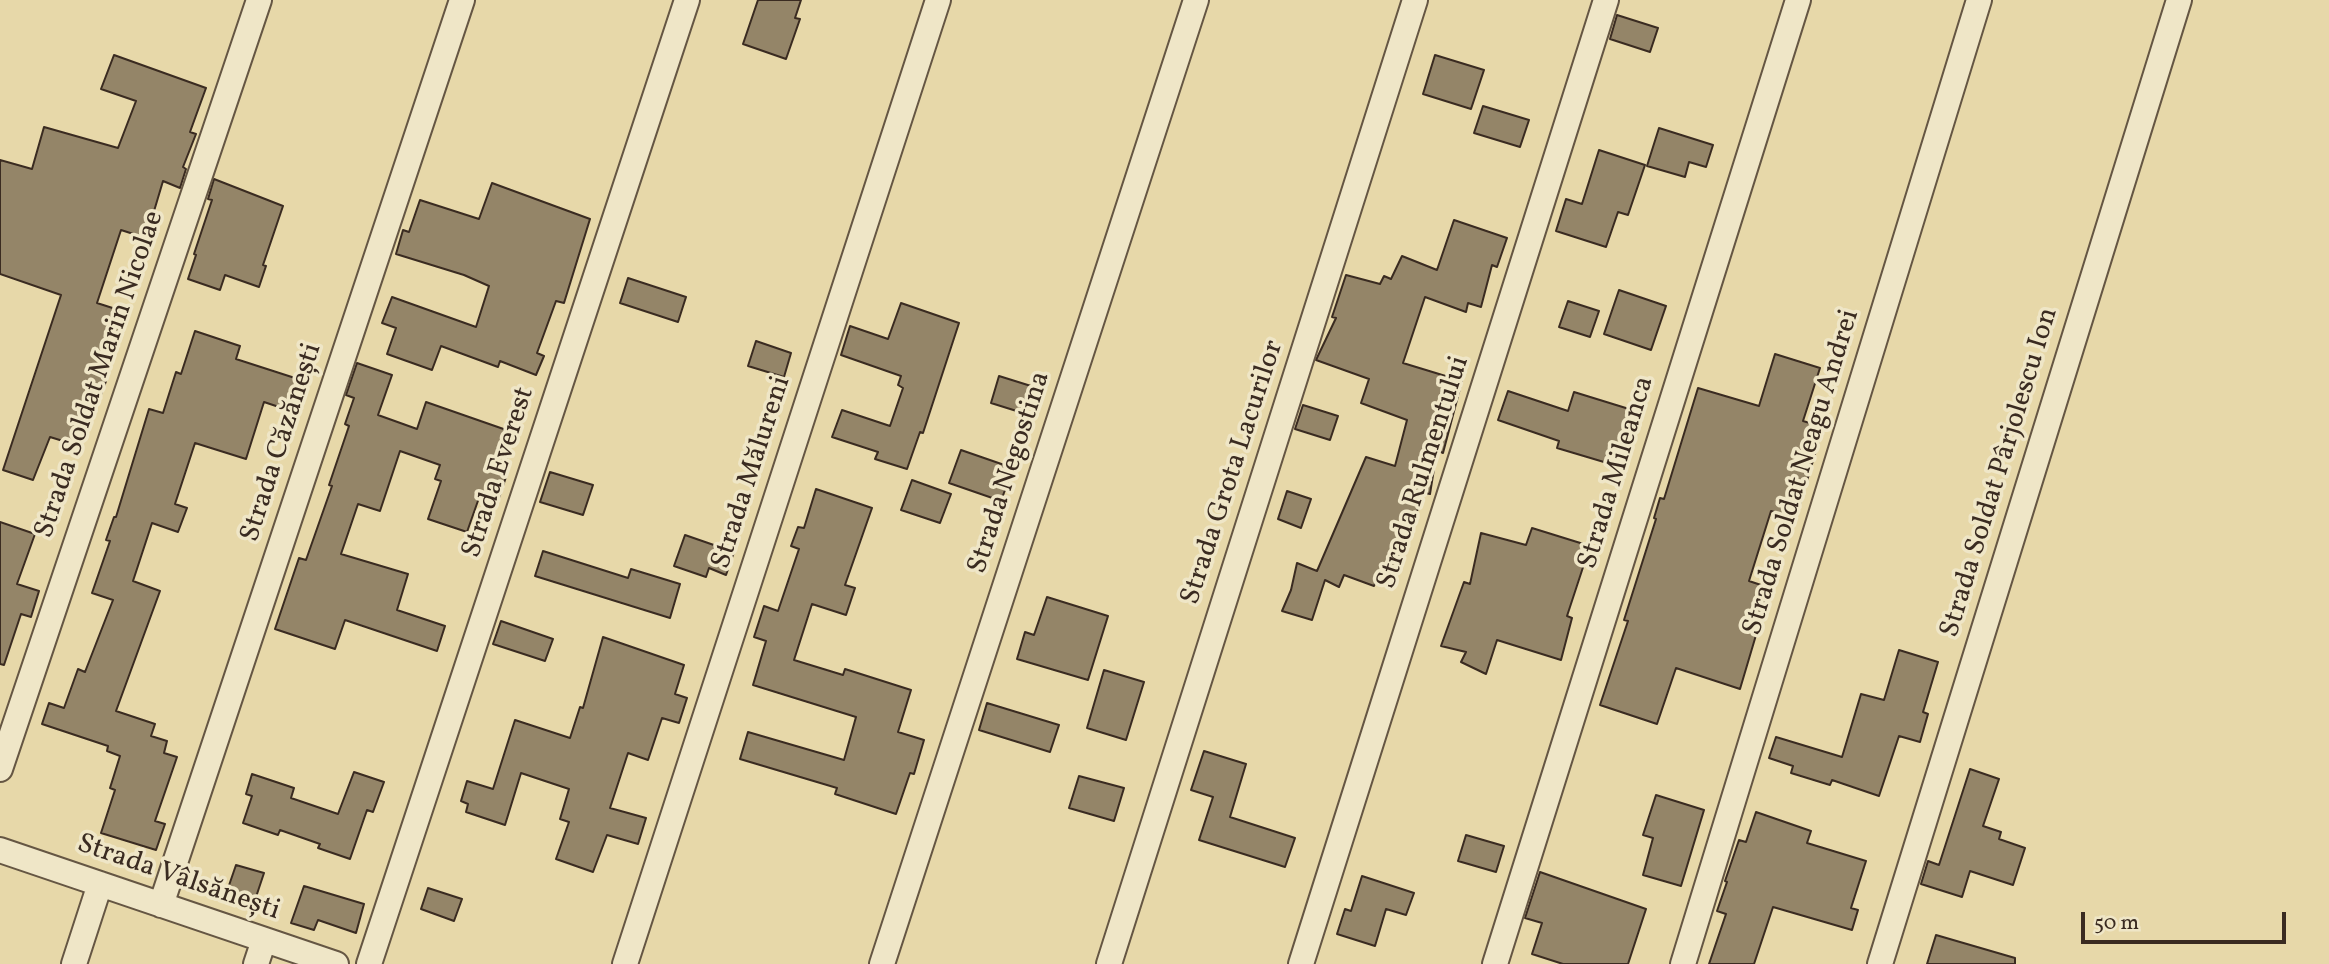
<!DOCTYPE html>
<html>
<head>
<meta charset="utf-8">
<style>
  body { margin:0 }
  #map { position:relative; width:2329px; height:964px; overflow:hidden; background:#e7d8a9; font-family:Vollkorn,serif }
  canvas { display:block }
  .scale { position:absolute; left:2081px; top:912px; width:205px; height:32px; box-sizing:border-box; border:4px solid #3a2b21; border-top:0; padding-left:9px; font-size:21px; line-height:24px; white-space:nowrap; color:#3a2b21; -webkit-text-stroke:5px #efe6c7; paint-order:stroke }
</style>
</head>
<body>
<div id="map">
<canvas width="2329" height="964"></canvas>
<div class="scale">50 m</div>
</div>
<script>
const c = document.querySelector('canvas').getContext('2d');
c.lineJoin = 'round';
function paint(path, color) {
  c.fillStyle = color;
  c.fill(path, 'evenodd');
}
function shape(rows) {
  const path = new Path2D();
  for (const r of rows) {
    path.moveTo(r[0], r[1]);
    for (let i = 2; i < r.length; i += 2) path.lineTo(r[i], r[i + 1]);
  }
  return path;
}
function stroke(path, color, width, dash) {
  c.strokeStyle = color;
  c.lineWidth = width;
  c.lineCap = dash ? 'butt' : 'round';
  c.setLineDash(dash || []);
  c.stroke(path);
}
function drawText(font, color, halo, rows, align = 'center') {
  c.font = font + ' Vollkorn,serif';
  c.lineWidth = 7;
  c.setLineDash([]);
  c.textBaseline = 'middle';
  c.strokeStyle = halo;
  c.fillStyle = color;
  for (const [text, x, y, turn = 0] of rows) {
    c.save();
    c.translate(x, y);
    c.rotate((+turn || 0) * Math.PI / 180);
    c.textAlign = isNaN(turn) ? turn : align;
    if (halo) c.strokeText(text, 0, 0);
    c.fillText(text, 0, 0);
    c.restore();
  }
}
const building = shape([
  [758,0,801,0,795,18,800,19,786,59,743,44,758,0],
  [1617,15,1658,28,1650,52,1610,39,1617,15],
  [114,55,206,88,190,132,196,134,183,167,186,169,180,188,163,181,146,238,121,230,97,303,125,312,105,372,109,373,89,428,83,426,76,445,50,437,33,480,3,470,61,295,0,274,0,160,32,169,44,127,118,148,136,101,101,89,114,55],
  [1435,55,1484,70,1471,109,1423,94,1435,55],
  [1483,106,1529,120,1520,147,1474,133,1483,106],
  [1659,128,1713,145,1706,167,1689,162,1685,177,1647,166,1659,128],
  [1599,150,1645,165,1628,215,1618,212,1606,247,1556,231,1566,199,1582,204,1599,150],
  [214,179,283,206,263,265,266,266,259,287,225,275,220,290,188,279,196,255,194,254,212,200,208,199,214,179],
  [492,183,590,219,564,303,556,301,537,353,544,356,536,375,500,361,498,367,441,346,432,370,387,354,396,328,382,323,392,297,476,327,489,286,464,275,396,254,403,230,409,232,420,200,479,219,492,183],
  [1454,220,1507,238,1497,267,1492,265,1481,307,1468,303,1466,312,1425,297,1403,363,1462,381,1443,453,1437,450,1430,494,1424,493,1399,558,1394,556,1389,581,1377,578,1374,586,1344,575,1339,587,1325,580,1312,620,1282,611,1291,590,1297,563,1317,571,1366,457,1395,466,1407,420,1361,403,1369,379,1316,360,1336,318,1332,317,1346,275,1380,284,1384,276,1391,279,1402,256,1437,270,1454,220],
  [628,278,686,297,678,322,620,303,628,278],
  [1619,290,1666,306,1651,350,1604,334,1619,290],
  [1568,301,1599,311,1590,337,1559,327,1568,301],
  [901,303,959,323,923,433,920,432,907,469,875,459,878,452,832,437,842,410,890,426,903,388,898,385,901,376,841,355,850,326,888,339,901,303],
  [195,331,240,346,236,359,298,379,288,410,264,402,246,459,195,443,175,504,187,508,178,532,152,523,133,581,160,591,116,711,155,724,151,736,167,741,164,753,177,757,155,821,165,824,156,850,101,833,115,790,110,788,120,756,107,751,108,746,42,724,49,703,64,708,78,669,85,672,113,600,92,593,110,541,106,540,114,517,116,517,149,409,163,413,176,372,181,374,195,331],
  [756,341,791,353,784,377,748,366,756,341],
  [1775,354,1820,368,1803,421,1823,427,1796,518,1771,511,1749,581,1770,588,1740,689,1676,668,1657,724,1600,705,1628,621,1624,620,1656,519,1654,518,1660,498,1664,499,1698,388,1759,406,1775,354],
  [357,363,392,375,378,415,417,429,426,402,515,433,502,472,507,474,498,501,480,495,467,532,428,519,441,481,435,479,440,465,400,451,380,511,358,504,341,554,408,574,397,610,445,626,437,651,345,620,335,649,275,629,299,558,306,560,332,486,329,485,349,426,345,424,354,398,346,395,357,363],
  [999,376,1031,386,1023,413,991,403,999,376],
  [1508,391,1568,411,1574,392,1642,413,1624,468,1557,448,1559,441,1498,420,1508,391],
  [1303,405,1338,416,1330,440,1295,429,1303,405],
  [961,450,1013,468,1001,501,949,483,961,450],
  [550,472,593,485,583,515,540,502,550,472],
  [912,480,951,494,940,523,901,510,912,480],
  [816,489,872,508,845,585,855,588,846,615,812,604,794,660,843,675,845,669,911,690,898,732,924,740,914,774,910,773,896,814,835,794,837,788,740,759,748,732,844,760,856,717,753,685,766,641,754,637,764,606,778,611,799,549,791,546,798,527,804,528,816,489],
  [1287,491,1311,499,1301,528,1278,519,1287,491],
  [0,522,35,534,17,584,39,591,31,617,21,614,4,665,0,664,0,522],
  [1532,528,1590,546,1567,616,1572,618,1561,660,1497,640,1486,674,1461,662,1466,652,1441,646,1464,582,1470,584,1481,533,1526,545,1532,528],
  [685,535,734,552,726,575,709,568,706,577,674,566,685,535],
  [543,551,628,578,631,569,680,584,670,618,535,576,543,551],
  [1047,597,1108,616,1088,680,1017,659,1025,632,1034,635,1047,597],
  [501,621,553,639,545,661,493,644,501,621],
  [603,637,684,665,675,694,687,698,679,723,662,718,648,760,628,753,610,808,646,818,638,844,607,835,593,872,556,859,569,822,560,819,569,789,521,773,505,825,466,812,468,804,461,801,467,781,493,789,515,720,570,738,580,707,583,708,603,637],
  [1899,650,1938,662,1923,712,1928,714,1920,742,1899,736,1879,796,1832,780,1830,785,1791,773,1793,766,1769,758,1776,737,1842,757,1861,694,1884,700,1899,650],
  [1104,670,1144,682,1126,740,1087,728,1104,670],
  [987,703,1059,725,1050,752,979,730,987,703],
  [1204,751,1246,764,1230,817,1295,838,1285,867,1199,840,1213,797,1191,790,1204,751],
  [1970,769,1999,779,1983,826,2001,832,1999,839,2025,848,2013,885,1970,871,1962,897,1921,884,1928,861,1939,865,1970,769],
  [354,772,384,782,373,812,367,810,350,859,318,848,320,844,280,830,278,835,243,823,252,796,246,794,252,774,294,788,291,798,338,814,354,772],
  [1079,776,1124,788,1114,821,1069,808,1079,776],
  [1656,795,1704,810,1681,886,1643,875,1653,838,1643,835,1656,795],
  [1756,812,1811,831,1807,843,1866,861,1851,908,1858,910,1852,930,1773,907,1754,964,1709,964,1726,914,1717,911,1727,882,1725,881,1739,840,1746,842,1756,812],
  [1466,835,1504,846,1496,872,1458,861,1466,835],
  [236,865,264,873,253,906,225,897,236,865],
  [1540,872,1646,909,1628,964,1563,964,1532,954,1542,923,1525,918,1540,872],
  [1362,876,1414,893,1406,915,1386,909,1375,946,1337,934,1345,909,1351,911,1362,876],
  [304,886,364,904,356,933,318,920,314,930,291,923,304,886],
  [428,888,462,899,454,921,421,909,428,888],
  [1936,935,2015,958,2015,964,1927,964,1936,935]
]);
paint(building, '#948568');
stroke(building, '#3a2b21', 2);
const street = shape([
  [0,769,259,0],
  [0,850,336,964],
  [161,905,462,0],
  [74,964,100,884],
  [256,964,264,940],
  [369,964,687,0],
  [625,964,938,0],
  [882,964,1196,0],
  [1109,964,1415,0],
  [1301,964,1606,0],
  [1495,964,1798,0],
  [1683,964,1979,0],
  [1880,964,2179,0]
]);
stroke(street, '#655643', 28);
stroke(street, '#efe6c7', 24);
drawText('28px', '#3a2b21', '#efe6c7', [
  ["Strada Soldat Marin Nicolae",101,375,-71],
  ["Strada Căzănești",283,443,-72],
  ["Strada Everest",500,473,-72],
  ["Strada Mălureni",753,473,-72],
  ["Strada Negostina",1011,473,-72],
  ["Strada Grota Lacurilor",1234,473,-72],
  ["Strada Rulmentului",1425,473,-72],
  ["Strada Mileanca",1618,473,-73],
  ["Strada Soldat Neagu Andrei",1803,473,-73],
  ["Strada Soldat Pârjolescu Ion",2001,473,-73],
  ["Strada Vâlsănești",178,879,19]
]);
</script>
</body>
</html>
